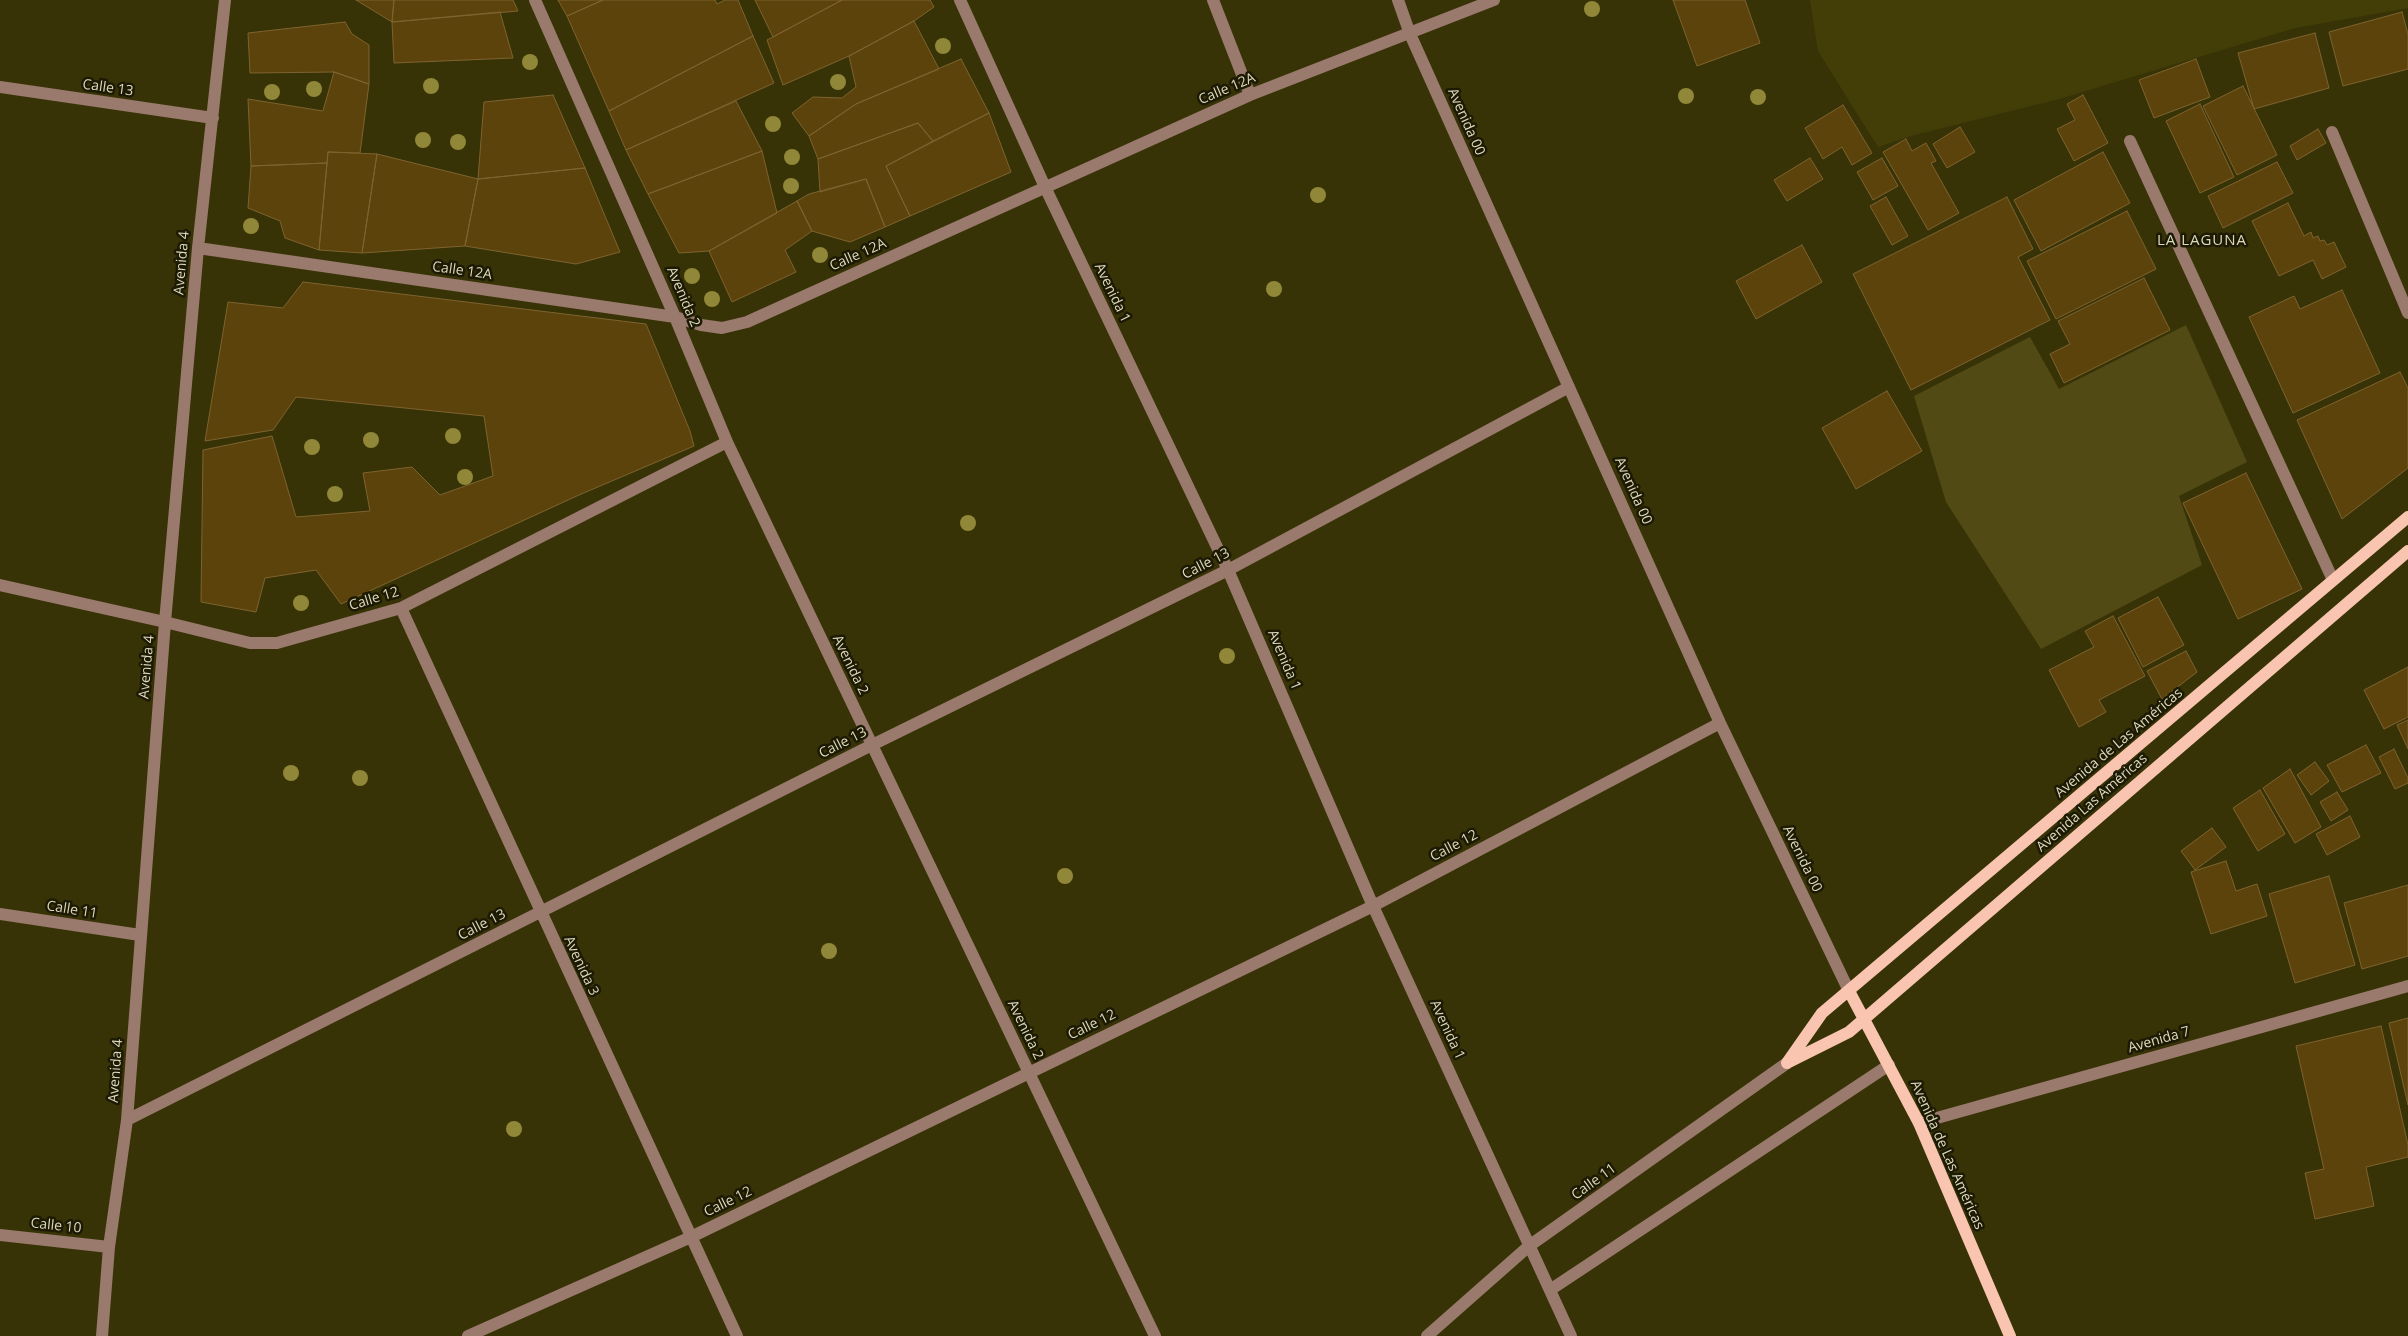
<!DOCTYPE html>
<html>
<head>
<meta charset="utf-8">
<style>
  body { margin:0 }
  canvas { display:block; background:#383306 }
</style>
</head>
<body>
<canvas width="2408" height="1336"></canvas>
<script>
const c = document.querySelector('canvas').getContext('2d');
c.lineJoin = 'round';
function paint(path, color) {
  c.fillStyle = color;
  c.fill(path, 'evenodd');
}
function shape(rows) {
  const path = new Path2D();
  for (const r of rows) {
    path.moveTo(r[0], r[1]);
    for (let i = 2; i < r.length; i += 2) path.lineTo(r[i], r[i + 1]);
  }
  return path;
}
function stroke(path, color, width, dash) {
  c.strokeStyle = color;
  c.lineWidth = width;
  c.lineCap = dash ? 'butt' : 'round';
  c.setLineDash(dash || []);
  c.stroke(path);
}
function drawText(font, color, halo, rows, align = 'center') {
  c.font = font + ' "Open Sans",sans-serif';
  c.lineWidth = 5;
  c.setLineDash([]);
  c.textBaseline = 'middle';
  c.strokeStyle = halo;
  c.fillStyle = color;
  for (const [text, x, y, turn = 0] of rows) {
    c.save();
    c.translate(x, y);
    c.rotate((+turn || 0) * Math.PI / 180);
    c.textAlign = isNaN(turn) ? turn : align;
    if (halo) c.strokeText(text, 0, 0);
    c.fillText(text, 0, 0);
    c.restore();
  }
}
paint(shape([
  [1810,0,2408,0,2408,8,2295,28,2059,99,1914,135,1878,147,1818,51]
]), '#433d07');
paint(shape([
  [2186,325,2247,462,2179,496,2202,565,2041,649,1946,502,1914,396,2030,337,2059,389]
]), '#514a14');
const building = shape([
  [356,0,394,0,392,22,356,0],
  [394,0,513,0,518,11,392,22,394,0],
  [558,0,603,0,567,16,558,0],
  [603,0,715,0,717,4,725,0,738,0,753,36,609,111,567,16,603,0],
  [755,0,842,0,773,37,755,0],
  [842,0,930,0,934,7,914,21,849,56,783,85,767,40,842,0],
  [1673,0,1745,0,1760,43,1697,66,1673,0],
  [500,12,513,58,394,63,392,22,500,12],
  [2402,12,2408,34,2408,69,2343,86,2329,32,2402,12],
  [914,21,939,69,856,104,809,136,792,113,813,97,842,98,856,87,849,56,914,21],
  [345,22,352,34,369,45,369,84,334,72,250,73,248,33,345,22],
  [2315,33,2329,88,2254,109,2238,53,2315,33],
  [753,36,774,83,626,150,609,111,753,36],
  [961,59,989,113,933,141,918,123,818,159,809,136,856,104,961,59],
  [2196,59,2210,97,2154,118,2139,80,2196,59],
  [334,72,369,84,360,153,328,152,327,163,251,166,248,99,323,111,334,72],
  [2243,86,2277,155,2237,175,2203,106,2243,86],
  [553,95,585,168,478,179,484,102,553,95],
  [2083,95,2108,143,2074,161,2057,129,2075,120,2067,104,2083,95],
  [736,101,762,151,648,194,626,150,736,101],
  [2200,104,2234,177,2200,193,2166,121,2200,104],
  [1843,105,1872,153,1852,165,1842,147,1823,159,1805,128,1843,105],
  [989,113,1011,172,910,216,886,166,989,113],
  [918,123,933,141,886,166,910,216,885,227,866,179,820,192,818,159,918,123],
  [1960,127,1975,152,1947,168,1933,144,1960,127],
  [2318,129,2326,143,2297,160,2290,146,2318,129],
  [1906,139,1912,151,1926,143,1936,161,1931,163,1959,213,1928,230,1883,152,1906,139],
  [762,151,777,213,709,251,679,253,648,194,762,151],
  [328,152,377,154,362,253,319,250,328,152],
  [2103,152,2130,203,2041,251,2014,200,2103,152],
  [377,154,478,179,465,246,362,253,377,154],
  [1810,158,1823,179,1787,201,1774,180,1810,158],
  [1882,158,1898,186,1873,200,1857,172,1882,158],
  [2277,162,2293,193,2223,228,2208,196,2277,162],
  [327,163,319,250,285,238,280,221,248,208,251,166,327,163],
  [585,168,620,252,576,264,465,246,478,179,585,168],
  [866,179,885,227,850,242,812,231,797,201,809,194,866,179],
  [1886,197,1908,236,1892,245,1870,206,1886,197],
  [2007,197,2033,249,2018,257,2050,320,1911,390,1853,274,2007,197],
  [797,201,812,231,785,250,796,272,732,302,709,251,797,201],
  [2288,203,2304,236,2311,232,2313,238,2318,236,2320,241,2324,240,2327,245,2334,242,2346,267,2322,279,2313,260,2279,276,2252,221,2288,203],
  [2127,211,2156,269,2056,319,2027,261,2127,211],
  [1802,245,1822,282,1756,319,1736,281,1802,245],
  [2144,278,2170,330,2064,383,2050,354,2070,344,2058,321,2144,278],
  [303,282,646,324,690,431,694,446,579,495,341,604,316,570,265,578,256,612,201,602,203,450,272,436,296,517,370,511,363,473,412,467,440,495,493,476,484,416,296,397,273,430,205,441,228,302,283,308,303,282],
  [2342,290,2380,373,2293,413,2249,317,2294,296,2300,309,2342,290],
  [2400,372,2408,388,2408,468,2342,519,2297,420,2400,372],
  [1887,391,1922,451,1856,489,1822,428,1887,391],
  [2246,473,2302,589,2238,619,2183,503,2246,473],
  [2158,597,2184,645,2143,667,2118,618,2158,597],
  [2113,616,2145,676,2099,700,2106,712,2079,727,2049,670,2094,647,2085,631,2113,616],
  [2186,651,2197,672,2162,699,2147,671,2186,651],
  [2408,667,2408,717,2384,729,2364,690,2408,667],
  [2408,720,2408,749,2397,725,2408,720],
  [2366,745,2381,773,2342,792,2327,765,2366,745],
  [2394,749,2408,778,2408,783,2395,789,2379,757,2394,749],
  [2315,762,2329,781,2311,795,2297,775,2315,762],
  [2290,769,2321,827,2295,843,2263,788,2290,769],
  [2260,790,2285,834,2258,851,2233,808,2260,790],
  [2337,792,2348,810,2331,821,2320,802,2337,792],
  [2350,816,2360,837,2327,855,2316,834,2350,816],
  [2212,828,2226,847,2195,870,2181,851,2212,828],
  [2226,861,2236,891,2257,884,2267,916,2211,934,2191,872,2226,861],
  [2329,876,2355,965,2295,983,2269,894,2329,876],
  [2408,885,2408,956,2362,969,2344,903,2408,885],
  [2408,1018,2408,1105,2389,1023,2408,1018],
  [2381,1026,2408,1145,2408,1157,2366,1167,2374,1206,2315,1219,2305,1173,2324,1169,2296,1046,2381,1026]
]);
paint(building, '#5c430b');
stroke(building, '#7d632f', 1);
stroke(shape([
  [535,0,675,317,727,442,1155,1336],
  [960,0,1045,187,1228,570,1373,906,1571,1336],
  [1213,0,1250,95],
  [1398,0,1410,34,1720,723,1849,991],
  [0,87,213,118],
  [2332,132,2408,313],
  [2130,141,2333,580],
  [198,248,675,317,701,325,722,328,747,322,1250,95,1494,0],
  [0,585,165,622,250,643,277,643,401,608,727,442],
  [401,608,737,1336],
  [0,914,140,935],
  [127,1120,872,745,1228,570,1569,387],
  [1919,1123,2408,986],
  [0,1235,109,1247],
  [1550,1290,1889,1065],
  [102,1336,109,1247,127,1120,165,622,198,248,225,0],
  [468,1336,691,1237,1373,906,1720,723],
  [1427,1336,1529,1246,1787,1063]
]), '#9a7a6d', 12);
stroke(shape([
  [1849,991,1919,1123,2010,1336],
  [1789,1062,1849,1032,2408,551],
  [1787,1063,1822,1013,2408,517]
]), '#fac5b0', 12);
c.fillStyle = '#908738';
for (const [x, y] of [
  [1592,9],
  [943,46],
  [530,62],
  [838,82],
  [431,86],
  [314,89],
  [272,92],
  [1686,96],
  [1758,97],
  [773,124],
  [423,140],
  [458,142],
  [792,157],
  [791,186],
  [1318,195],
  [251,226],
  [820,255],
  [692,276],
  [1274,289],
  [712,299],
  [453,436],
  [371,440],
  [312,447],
  [465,477],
  [335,494],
  [968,523],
  [301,603],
  [1227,656],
  [291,773],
  [360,778],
  [1065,876],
  [829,951],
  [514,1129]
]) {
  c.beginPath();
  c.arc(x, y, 8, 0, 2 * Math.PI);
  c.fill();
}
drawText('14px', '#dbd8bc', '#1d1a04', [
  ["Calle 13",108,88,8],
  ["Calle 12A",1227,89,-23],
  ["Avenida 00",1466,122,66],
  ["Calle 12A",858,255,-24],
  ["Avenida 4",182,263,-85],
  ["Calle 12A",462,271,8],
  ["Avenida 1",1112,293,64],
  ["Avenida 2",683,297,67],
  ["Avenida 00",1633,491,66],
  ["Calle 13",1206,564,-27],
  ["Calle 12",374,599,-17],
  ["Avenida 1",1284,660,67],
  ["Avenida 2",850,665,64],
  ["Avenida 4",147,667,-85],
  ["Calle 13",843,743,-27],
  ["Avenida de Las Américas",2119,743,-40],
  ["Avenida Las Américas",2092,803,-41],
  ["Calle 12",1454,846,-28],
  ["Avenida 00",1802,859,64],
  ["Calle 11",72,910,9],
  ["Calle 13",482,925,-27],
  ["Avenida 3",581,966,65],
  ["Calle 12",1092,1025,-26],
  ["Avenida 2",1025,1030,64],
  ["Avenida 1",1447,1030,65],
  ["Avenida 7",2159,1040,-16],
  ["Avenida 4",116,1071,-86],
  ["Avenida de Las Américas",1947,1155,66],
  ["Calle 11",1594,1182,-36],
  ["Calle 12",728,1202,-26],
  ["Calle 10",56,1226,6]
]);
c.letterSpacing = '1px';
drawText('15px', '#dbd8bc', '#1d1a04', [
  ["LA LAGUNA",2202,241]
]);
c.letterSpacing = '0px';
</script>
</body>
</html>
